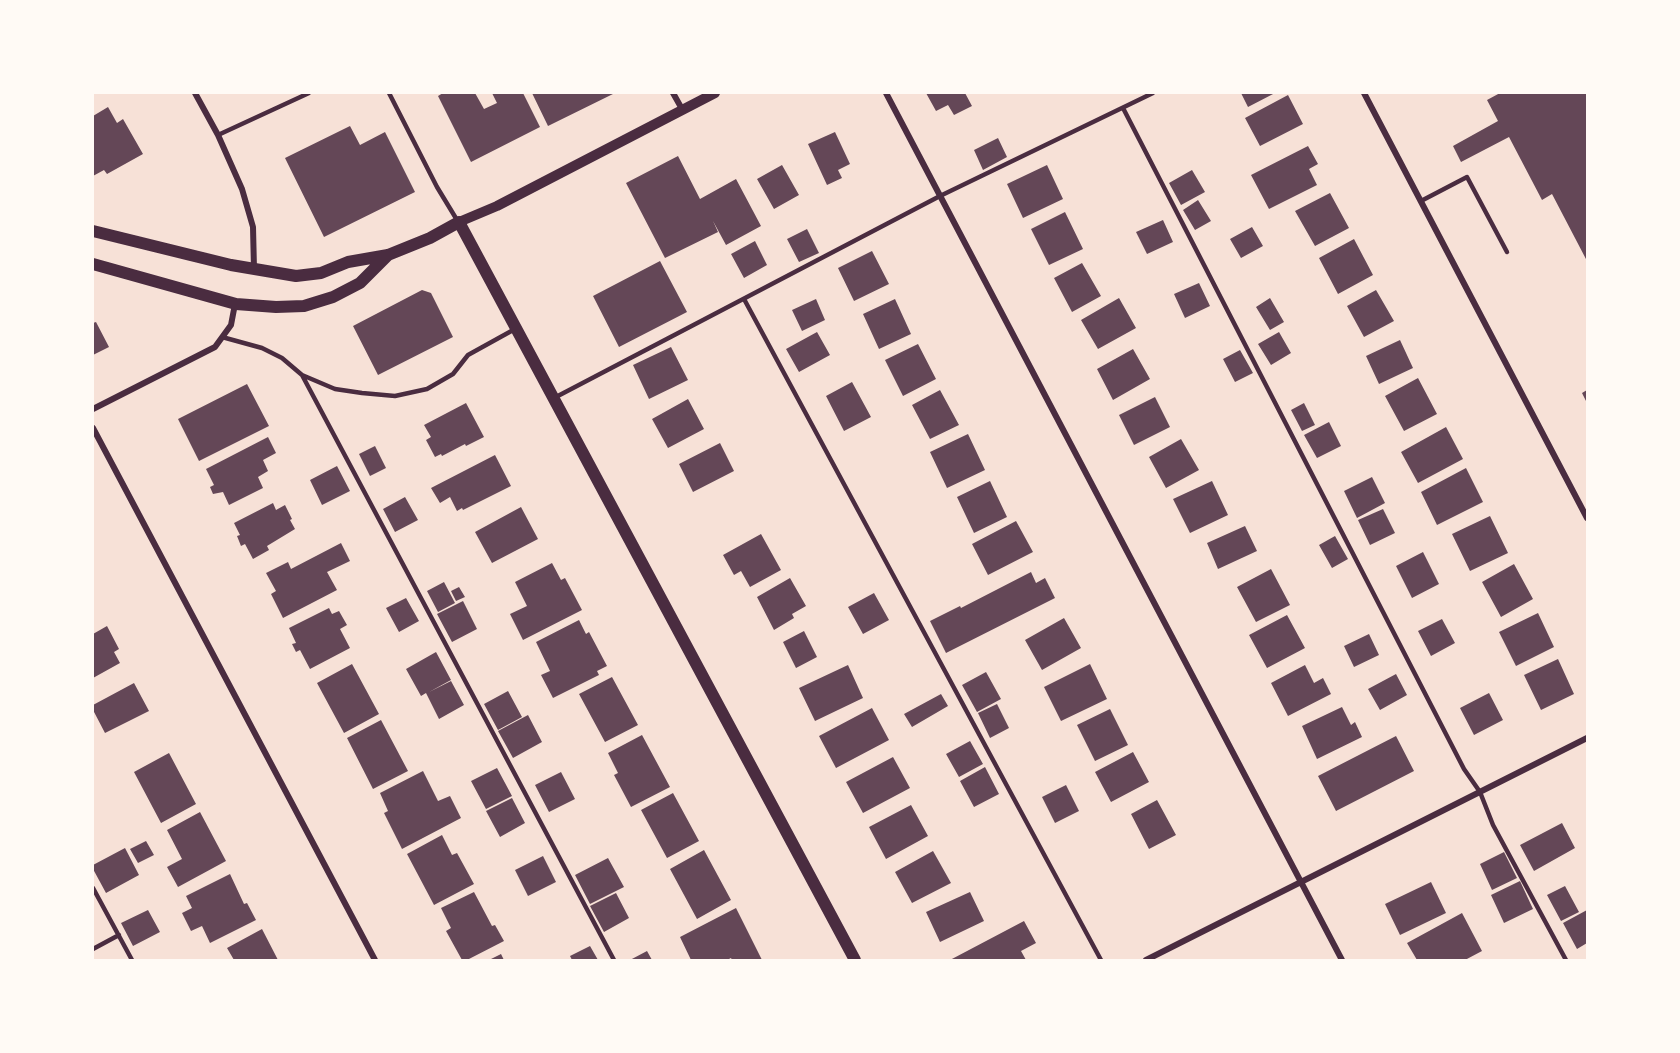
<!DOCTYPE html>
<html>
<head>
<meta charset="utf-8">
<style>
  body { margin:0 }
  #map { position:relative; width:1680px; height:1053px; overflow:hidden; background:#f7e1d7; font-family:"Nunito Sans",sans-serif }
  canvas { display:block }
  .frame { position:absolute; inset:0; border:94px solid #fffaf5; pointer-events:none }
</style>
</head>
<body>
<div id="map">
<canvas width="1680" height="1053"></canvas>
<div class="frame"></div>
</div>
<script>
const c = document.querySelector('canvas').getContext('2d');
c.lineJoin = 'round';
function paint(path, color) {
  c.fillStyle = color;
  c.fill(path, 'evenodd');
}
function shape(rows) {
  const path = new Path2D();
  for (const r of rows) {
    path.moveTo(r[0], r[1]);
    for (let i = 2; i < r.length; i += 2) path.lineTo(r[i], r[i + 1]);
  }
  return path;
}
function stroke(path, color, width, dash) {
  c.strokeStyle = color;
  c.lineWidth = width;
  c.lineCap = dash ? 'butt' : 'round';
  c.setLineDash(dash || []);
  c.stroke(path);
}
paint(shape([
  [443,93,475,93,484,109,497,103,492,93,523,93,540,127,471,162,438,96],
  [532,93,615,93,548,126],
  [926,93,965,93,972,106,954,115,948,105,936,111],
  [1241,93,1275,93,1248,107],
  [1500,93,1587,93,1587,261,1552,194,1542,200,1509,137,1461,162,1453,146,1498,121,1487,100],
  [1288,95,1303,124,1260,146,1245,118],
  [108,107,117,123,123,119,143,154,107,174,104,170,93,176,93,116],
  [350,126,360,145,385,132,415,192,324,237,285,158],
  [835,132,850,164,838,170,842,178,827,185,808,144],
  [998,138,1007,157,983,170,974,150],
  [1308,146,1318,164,1309,169,1317,185,1269,209,1251,175],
  [678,156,700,199,736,179,761,226,726,245,713,221,718,232,665,258,626,183],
  [782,165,799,195,774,209,757,179],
  [1047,165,1063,199,1023,218,1007,184],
  [1192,170,1205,192,1181,205,1169,183],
  [1330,193,1349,228,1315,246,1295,211],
  [1198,200,1211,221,1195,230,1183,210],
  [1065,212,1083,249,1049,265,1031,229],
  [1163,220,1173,242,1147,254,1136,232],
  [1252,227,1263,246,1241,258,1230,239],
  [807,229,819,253,799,262,787,239],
  [1354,239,1373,275,1338,294,1319,258],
  [755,241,767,265,744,278,731,254],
  [872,251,889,284,854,301,838,268],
  [660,261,687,312,619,347,593,296],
  [1082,263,1101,296,1072,312,1054,278],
  [1199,283,1210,306,1185,318,1174,294],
  [422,290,431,293,453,337,378,375,353,326],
  [1376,290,1394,321,1364,337,1347,306],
  [1119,298,1136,328,1098,349,1081,320],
  [1270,298,1284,322,1270,330,1256,307],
  [816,299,825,320,802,331,792,310],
  [895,299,911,334,879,349,863,314],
  [96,322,109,347,93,355,93,323],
  [817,332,830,355,799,372,786,349],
  [1279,332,1291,353,1271,365,1258,344],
  [1400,340,1413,368,1379,384,1366,356],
  [918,344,936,379,903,396,885,360],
  [671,347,688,380,649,399,633,365],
  [1133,349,1150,379,1113,400,1097,369],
  [1240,350,1253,373,1235,382,1223,359],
  [1418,378,1437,414,1404,431,1385,396],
  [852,382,871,417,844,431,826,396],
  [247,384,269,426,199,461,178,419],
  [940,390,959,425,930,439,912,405],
  [1587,390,1587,403,1582,393],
  [1155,397,1170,427,1134,445,1119,415],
  [688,399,704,429,668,448,652,419],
  [466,403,484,437,466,446,465,444,442,456,441,454,435,457,426,440,431,437,424,425],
  [1304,403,1315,425,1302,431,1291,410],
  [1329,422,1341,446,1317,458,1304,435],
  [1446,427,1463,459,1418,483,1401,452],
  [968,434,985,470,947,488,930,452],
  [268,437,276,453,263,460,268,471,258,477,263,488,229,505,223,492,213,494,210,487,214,485,206,469],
  [1181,439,1199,470,1166,488,1149,457],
  [720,443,734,471,693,492,679,464],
  [375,446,386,468,370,476,359,454],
  [495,455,511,486,463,510,462,508,457,511,450,497,440,503,431,488],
  [337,466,350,491,322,505,310,480],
  [1466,468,1483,502,1437,525,1421,492],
  [1372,477,1385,503,1357,518,1344,491],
  [990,481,1007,517,974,533,957,497],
  [1212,481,1228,515,1190,533,1173,499],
  [405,497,418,520,395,532,383,509],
  [273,503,276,510,285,505,292,519,290,520,295,529,267,546,269,550,253,559,245,544,241,546,237,536,240,535,234,523],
  [521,507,538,539,492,563,475,532],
  [1383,509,1395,533,1370,545,1358,520],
  [1490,516,1508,553,1470,571,1452,534],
  [1016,521,1033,552,988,575,972,544],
  [1245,526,1257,551,1218,569,1207,543],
  [761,534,781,570,750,587,741,571,734,575,723,555],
  [1335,536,1348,559,1332,568,1319,545],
  [341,543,350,561,327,572,337,590,283,618,271,594,276,591,266,573,288,562,291,569],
  [1423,552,1439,584,1412,598,1396,566],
  [552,563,561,580,565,578,582,610,523,640,510,614,527,606,515,582],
  [1514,564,1533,599,1501,617,1482,582],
  [1271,569,1290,605,1256,622,1237,587],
  [1031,572,1036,583,1045,578,1055,598,946,653,930,621,960,606,961,608],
  [790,578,806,606,792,614,794,618,774,630,757,597],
  [444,582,455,603,438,612,427,591],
  [459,587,465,597,456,601,451,591],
  [874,593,889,620,863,634,848,607],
  [406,598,419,621,399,632,386,608],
  [463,601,477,629,452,642,437,614],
  [329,608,332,614,339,611,347,625,340,629,350,648,310,669,300,650,296,652,292,644,296,643,289,628],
  [1538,613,1554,647,1516,666,1499,632],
  [1287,615,1305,648,1267,668,1249,635],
  [1064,618,1081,648,1042,670,1025,640],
  [1442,619,1455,643,1431,656,1418,631],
  [579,620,586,634,589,632,607,666,597,671,599,675,553,698,541,675,550,671,536,642],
  [107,626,119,649,114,652,120,663,93,678,93,634],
  [804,631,817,657,796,668,783,642],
  [1369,634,1379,655,1354,667,1344,646],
  [436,652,451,680,429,692,451,681,464,705,439,719,426,693,421,696,406,669],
  [1558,659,1574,694,1541,710,1524,675],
  [352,664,379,714,344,733,317,683],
  [1090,664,1107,699,1061,721,1044,687],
  [848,665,863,698,815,721,799,688],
  [1305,665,1314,683,1323,678,1331,694,1288,716,1271,683],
  [986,672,1001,699,977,712,962,685],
  [1396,674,1407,695,1380,710,1368,689],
  [612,677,638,725,605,742,579,694],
  [134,683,149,711,105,733,93,710,93,705],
  [508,691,522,717,498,730,484,704],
  [1489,693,1503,720,1474,735,1460,708],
  [941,694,948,706,912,727,904,714],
  [997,704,1009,728,990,738,978,713],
  [1342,707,1351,725,1355,722,1362,737,1317,759,1302,726],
  [872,708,889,740,836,768,819,736],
  [1110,709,1128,745,1095,761,1077,725],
  [528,715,542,742,513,758,498,731],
  [381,720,408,771,373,789,347,738],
  [642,735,670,787,631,807,614,775,618,773,608,753],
  [1396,736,1414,771,1336,811,1318,776],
  [970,741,983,764,959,777,946,754],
  [1133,752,1149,782,1111,802,1095,772],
  [169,753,196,804,161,823,134,772],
  [893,757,910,788,863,813,846,782],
  [985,767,999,794,974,807,960,781],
  [497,768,512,796,486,809,471,781],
  [423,771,438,801,450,796,461,818,402,849,384,813,388,811,380,793],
  [561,772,575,799,549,812,535,785],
  [1066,785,1079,811,1055,823,1042,797],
  [673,793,699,841,667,858,641,810],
  [512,798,525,823,500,837,486,811],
  [1157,800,1176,835,1149,849,1131,814],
  [911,805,928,836,886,859,869,827],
  [200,812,226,861,178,887,167,867,182,859,167,830],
  [1562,823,1575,848,1534,871,1520,845],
  [442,835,452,855,457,853,474,884,434,905,407,854],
  [146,841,154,855,138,863,130,849],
  [125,848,139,875,106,893,93,869,93,865],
  [704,850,731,900,697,919,670,869],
  [933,851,951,883,912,903,895,872],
  [1504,852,1517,878,1492,890,1480,864],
  [543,856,556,882,528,896,515,870],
  [608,858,624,887,590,904,575,875],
  [230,874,244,904,247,903,256,920,210,943,202,926,191,931,182,913,192,908,186,896],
  [1520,881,1533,909,1504,923,1491,895],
  [1431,882,1446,913,1400,935,1385,904],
  [1565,886,1579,912,1561,921,1547,895],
  [474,892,492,926,495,925,504,941,467,960,462,960,446,931,451,928,441,908],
  [970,892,984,921,940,942,926,912],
  [616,893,629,918,604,932,590,906],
  [736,908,762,960,732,960,731,958,727,960,691,960,680,937],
  [148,910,160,932,133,946,121,923],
  [1587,910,1587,943,1577,949,1563,923],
  [1462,913,1482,951,1465,960,1417,960,1407,943],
  [1024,921,1036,943,1021,951,1026,960,950,960],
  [262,929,278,960,234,960,227,948],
  [590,946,598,960,572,960,570,956],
  [647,951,652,960,630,960],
  [501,954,504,960,489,960]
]), '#644757');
stroke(shape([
  [389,93,437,187,457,220],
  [1123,108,1464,769,1480,792,1493,825,1566,960],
  [218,135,309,93],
  [1421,201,1467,177,1507,252],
  [744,299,1101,960],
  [222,337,262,348,282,358,302,375,614,960],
  [302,375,335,389,362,393,395,396,427,389,453,374,468,355,515,329],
  [554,398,940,196,1153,93],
  [93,888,132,960],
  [93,949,119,935]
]), '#4a2c40', 4.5);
stroke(shape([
  [195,93,218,135,242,189,253,227,254,269],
  [673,93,682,109],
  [886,93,1342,960],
  [1364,93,1587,518],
  [93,409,215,347,231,325,235,304],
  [93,428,375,960],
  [1146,960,1587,738]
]), '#4a2c40', 6);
stroke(shape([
  [459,222,497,206,715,93]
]), '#4a2c40', 10);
stroke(shape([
  [93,231,231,265,296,276,321,273,348,262,388,255,430,238,459,222,855,960],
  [93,264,236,304,276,307,304,306,333,297,360,283,388,255]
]), '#4a2c40', 12);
</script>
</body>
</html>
